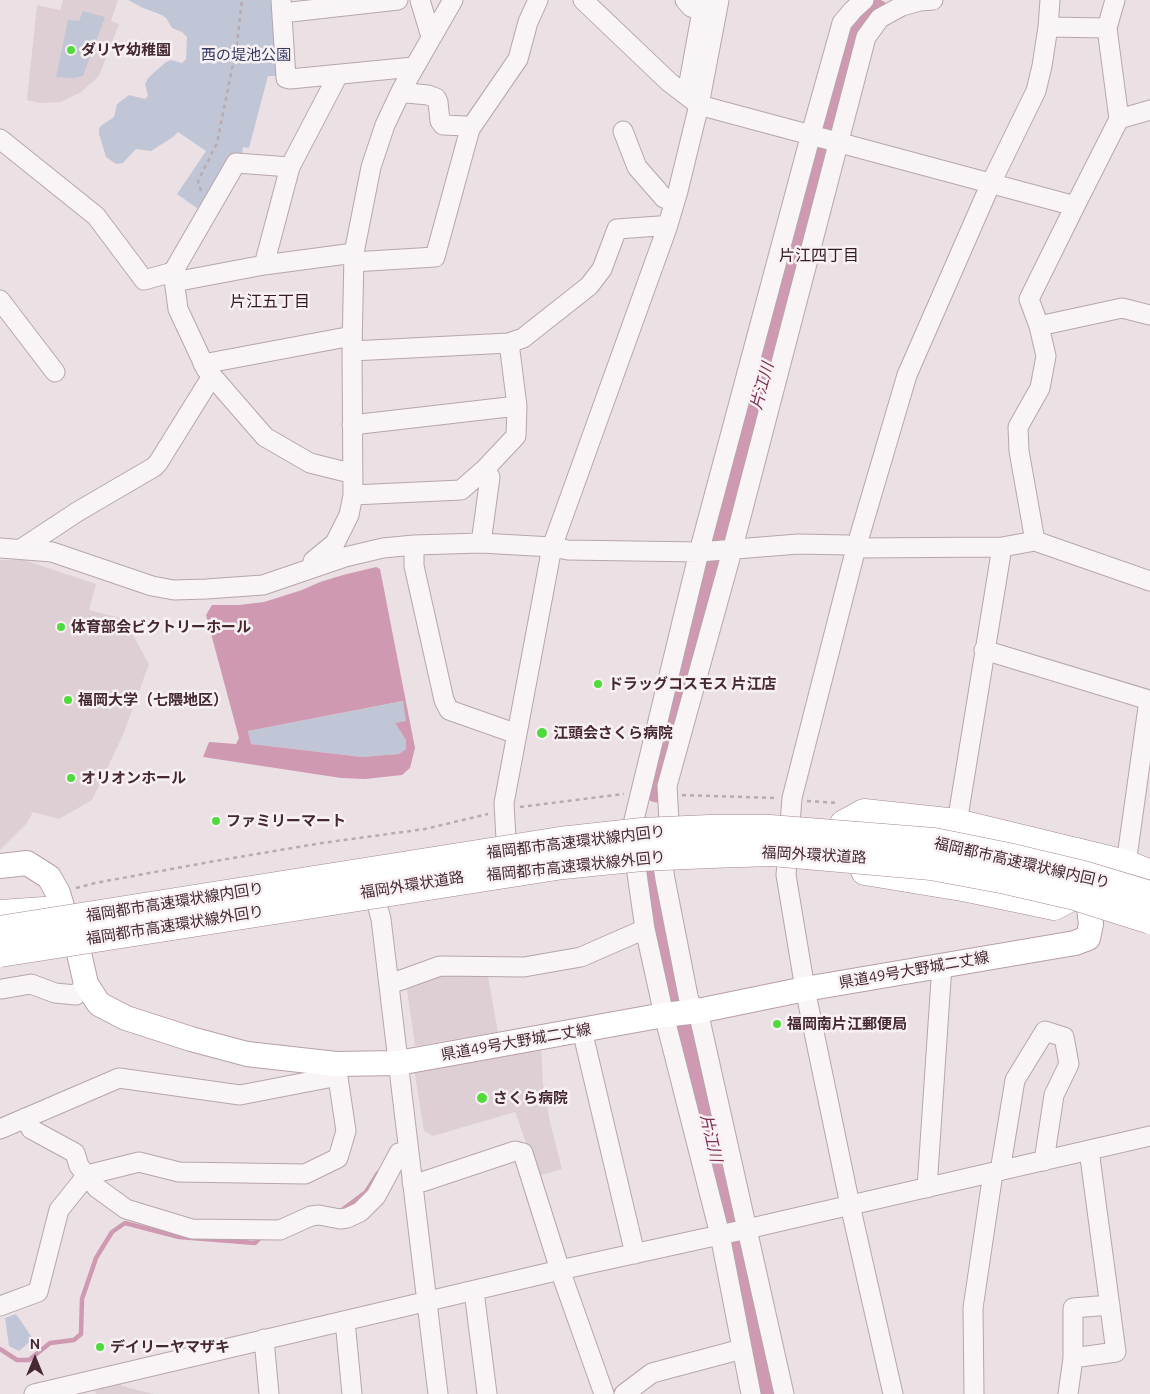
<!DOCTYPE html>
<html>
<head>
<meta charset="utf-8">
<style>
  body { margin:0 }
  #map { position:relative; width:1150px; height:1394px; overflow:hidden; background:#ebe1e5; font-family:Ubuntu,sans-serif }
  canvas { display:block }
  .north { position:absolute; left:10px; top:1334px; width:50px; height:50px; -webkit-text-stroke:4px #f8f1f4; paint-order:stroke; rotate:0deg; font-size:14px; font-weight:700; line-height:20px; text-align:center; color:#452831 }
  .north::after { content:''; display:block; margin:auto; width:18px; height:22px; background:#452831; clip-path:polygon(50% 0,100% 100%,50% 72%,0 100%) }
</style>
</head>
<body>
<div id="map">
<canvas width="1150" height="1394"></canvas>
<div class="north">N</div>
</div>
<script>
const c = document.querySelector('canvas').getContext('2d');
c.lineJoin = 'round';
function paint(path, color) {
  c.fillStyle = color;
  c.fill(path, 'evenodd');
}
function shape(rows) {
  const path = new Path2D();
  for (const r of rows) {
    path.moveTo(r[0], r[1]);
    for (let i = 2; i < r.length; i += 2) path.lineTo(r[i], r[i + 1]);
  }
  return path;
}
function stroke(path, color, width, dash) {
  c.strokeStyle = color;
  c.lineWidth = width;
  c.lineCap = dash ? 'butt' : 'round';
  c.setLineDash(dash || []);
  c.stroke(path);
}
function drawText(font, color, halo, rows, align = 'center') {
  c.font = font + ' Ubuntu,"Noto Sans JP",sans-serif';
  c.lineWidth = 5;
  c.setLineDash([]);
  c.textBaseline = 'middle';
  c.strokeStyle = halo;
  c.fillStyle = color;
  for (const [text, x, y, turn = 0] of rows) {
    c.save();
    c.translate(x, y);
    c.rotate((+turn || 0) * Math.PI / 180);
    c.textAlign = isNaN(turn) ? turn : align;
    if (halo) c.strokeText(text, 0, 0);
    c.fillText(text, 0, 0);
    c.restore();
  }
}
paint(shape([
  [63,0,118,0,111,21,119,24,99,76,81,92,61,102,40,103,27,100,37,5,60,10],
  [0,560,24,560,96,584,89,610,124,619,149,664,123,735,92,800,59,819,33,812,27,823,0,850],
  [440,970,487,971,498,1032,415,1046,406,982],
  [541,1045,543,1084,550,1122,562,1169,538,1176,515,1112,433,1136,424,1131,414,1069],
  [119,1374,122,1386,154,1394,96,1394,93,1381]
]), '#ddcfd4');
paint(shape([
  [128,0,273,0,279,76,268,76,249,148,243,147,241,159,201,211,177,194,206,151,178,132,173,137,151,151,136,149,123,163,116,164,106,157,99,134,99,128,102,125,114,117,117,104,129,95,145,99,148,96,145,84,148,78,166,62,171,60,182,63,186,59,187,37,182,32,172,28,166,18,162,15,143,8],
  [83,11,105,17,83,76,75,78,56,77,68,20,79,21],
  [404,701,407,721,395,723,406,740,406,749,399,754,362,757,251,744,248,731],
  [16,1314,33,1339,19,1351,9,1346,5,1318]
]), '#c1c6d6');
paint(shape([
  [376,567,380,569,415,748,410,768,402,775,365,779,341,778,203,757,209,742,236,744,239,738,206,615,212,605,239,605,264,602,302,590,320,582,343,575],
  [403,701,406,721,395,723,406,740,406,749,399,754,362,757,251,744,248,731]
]), '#ce99b1');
stroke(shape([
  [342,1210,366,1192,378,1173],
  [0,1349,17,1360,29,1360,50,1343,74,1340,81,1334,82,1299,96,1258,112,1232,125,1223,179,1237,255,1243,263,1235]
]), '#ce99b1', 4.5);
stroke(shape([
  [657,790,715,560,785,297,818,146,854,42,872,16,877,12],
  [652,882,770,1394]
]), '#ce99b1', 25);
const minor = shape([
  [281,0,286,78,290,79,413,67],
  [420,0,431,37],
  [583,0,669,82,699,105,1075,206,1119,119,1107,28,1115,0],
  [685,0,691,7,701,11],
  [282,13,398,0],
  [1048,27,1107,28],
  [402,89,407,93,428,95,436,98,438,102,440,121,443,125,466,126,471,127],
  [684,93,688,88,704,0],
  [1119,119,1150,110],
  [623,131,637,167,664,198,674,202],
  [0,139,96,216,144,280,173,272,236,163,290,167],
  [353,262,435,257,470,129,518,59,528,22,538,0],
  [264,265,290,167,338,75],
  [173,272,178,309,206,369,265,437,310,463,346,472,352,472],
  [174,282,264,265,354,253],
  [0,300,55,372],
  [1039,326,1122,308,1150,315],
  [352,351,509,343,523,338,589,286,602,269,617,229,659,226,667,228],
  [203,364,352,336],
  [352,425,517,406],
  [353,495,461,490,485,469,516,436,517,406,509,343],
  [1035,541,1150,581],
  [481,543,490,477,485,469],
  [414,545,414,566,444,700,449,710,517,734],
  [0,548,52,552,152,586,174,590,206,589,263,585,345,557,383,548,414,545,481,543,552,547,568,550,699,552,798,544,848,545,856,548,1002,547,1035,541,1019,451,1018,427,1040,388,1046,356,1039,326,1029,299,1075,206],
  [21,549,77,512,154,467,158,463,212,376],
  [315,565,313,561,335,543,349,515,353,495,352,351,354,253,371,167,385,125,402,89,453,0],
  [984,650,1149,700,1126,864],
  [957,823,1002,547],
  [633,824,699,552,811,134,842,23,853,10,864,0],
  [506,839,504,803,552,547,667,228,678,191,699,105,719,0],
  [634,853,645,929,664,1015,720,1235,751,1394],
  [371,882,381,919,438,1394],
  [390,984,440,966,524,967,581,957,645,929],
  [2,989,31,984,55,993,76,995,86,984],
  [582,1030,635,1254],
  [25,1118,31,1129,75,1153,79,1166,97,1188,126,1209,192,1229,280,1230,311,1216,319,1215,340,1219,347,1218,360,1212,376,1196,399,1153,408,1152],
  [0,1129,119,1078,240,1095,328,1078,336,1064,346,1131,338,1158,305,1174,179,1172,139,1162,87,1175,59,1210,38,1292,0,1306],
  [1000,1171,1015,1080,1045,1031,1064,1037,1069,1064,1054,1095,1044,1161],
  [412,1182,422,1182,515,1151,523,1153,560,1270,604,1394],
  [927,1188,942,965],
  [474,1291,487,1394],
  [345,1321,352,1394],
  [264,1339,269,1394],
  [1073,1358,1116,1352,1089,1150],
  [34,1394,560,1270,747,1229,1150,1136],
  [624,1394,652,1373,742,1349],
  [784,1394,698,1011,689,1001,665,879,661,852,669,821,667,786,732,551,866,37,880,18,902,6,920,1,933,0],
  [893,1394,850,1205,805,989,786,875,792,798,856,548,907,375,991,183,1036,91,1042,66,1048,27,1050,0],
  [974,1394,973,1308,993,1173],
  [1068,1394,1073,1358,1073,1308,1110,1305]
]);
const major = shape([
  [0,866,27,863,49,877,58,893,63,910,76,940,86,984,99,1004,126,1018,191,1039,247,1054,336,1064,398,1063,664,1015,698,1011,805,989,1075,943,1088,938,1091,924,1088,901]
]);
const highway = shape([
  [844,824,864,813,957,823,1126,864,1150,874],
  [865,871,968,888,1054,906,1073,896],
  [0,914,58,910]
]);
stroke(minor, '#b6a6ab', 21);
stroke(major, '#b89fa8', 26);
stroke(highway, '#a38791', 29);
stroke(shape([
  [201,191,198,181,217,143,237,44,242,0],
  [682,795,776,798],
  [807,801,839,803],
  [520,807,624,794],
  [76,888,95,883,215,861,322,843,425,829,488,814]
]), '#b8abaf', 2.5, [4, 4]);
stroke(minor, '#f9f4f6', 19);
stroke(major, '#fff', 24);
stroke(highway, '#fff', 28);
const highwayBridge = shape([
  [0,930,560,841,642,832,709,829,770,829,934,842,1013,858,1080,874,1150,895],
  [0,953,563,865,642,857,710,854,772,852,931,866,1006,880,1071,895,1150,920]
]);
stroke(highwayBridge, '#a38791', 29, []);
stroke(highwayBridge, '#fff', 28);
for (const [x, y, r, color] of [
  [71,50,5,"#4edb3b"],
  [61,627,5,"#4edb3b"],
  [598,684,5,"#4edb3b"],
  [68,700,5,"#4edb3b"],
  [542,733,6,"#4edb3b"],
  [71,778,5,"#4edb3b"],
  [216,821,5,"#4edb3b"],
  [777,1024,5,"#4edb3b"],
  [482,1098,6,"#4edb3b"],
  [100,1347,5,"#4edb3b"]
]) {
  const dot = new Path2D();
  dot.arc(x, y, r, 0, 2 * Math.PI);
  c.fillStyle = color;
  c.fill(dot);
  stroke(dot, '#f8f1f4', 2);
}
drawText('bold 15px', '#452831', '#f8f1f4', [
  ["ダリヤ幼稚園",81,50],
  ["体育部会ビクトリーホール",71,627],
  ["ドラッグコスモス 片江店",608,684],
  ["福岡大学（七隈地区）",78,700],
  ["江頭会さくら病院",553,733],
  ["オリオンホール",81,778],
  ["ファミリーマート",226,821],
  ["福岡南片江郵便局",787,1024],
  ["さくら病院",493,1098],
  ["デイリーヤマザキ",110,1347]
], 'left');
drawText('15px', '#343b62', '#f8f1f4', [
  ["西の堤池公園",246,55]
]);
drawText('15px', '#452831', '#f8f1f4', [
  ["福岡都市高速環状線内回り",576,842,-7],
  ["福岡外環状道路",814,855,3],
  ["福岡都市高速環状線内回り",1022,863,13],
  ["福岡都市高速環状線外回り",576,866,-6],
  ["福岡外環状道路",412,885,-9],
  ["福岡都市高速環状線内回り",175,902,-9],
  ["福岡都市高速環状線外回り",175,925,-9],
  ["県道49号大野城二丈線",914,970,-10],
  ["県道49号大野城二丈線",516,1042,-10]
]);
drawText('16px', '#351a22', '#f8f1f4', [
  ["片江四丁目",819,256],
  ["片江五丁目",270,302]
]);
drawText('italic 16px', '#7d2e4e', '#f8f1f4', [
  ["片江川",762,386,-75],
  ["片江川",711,1138,77]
]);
</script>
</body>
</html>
